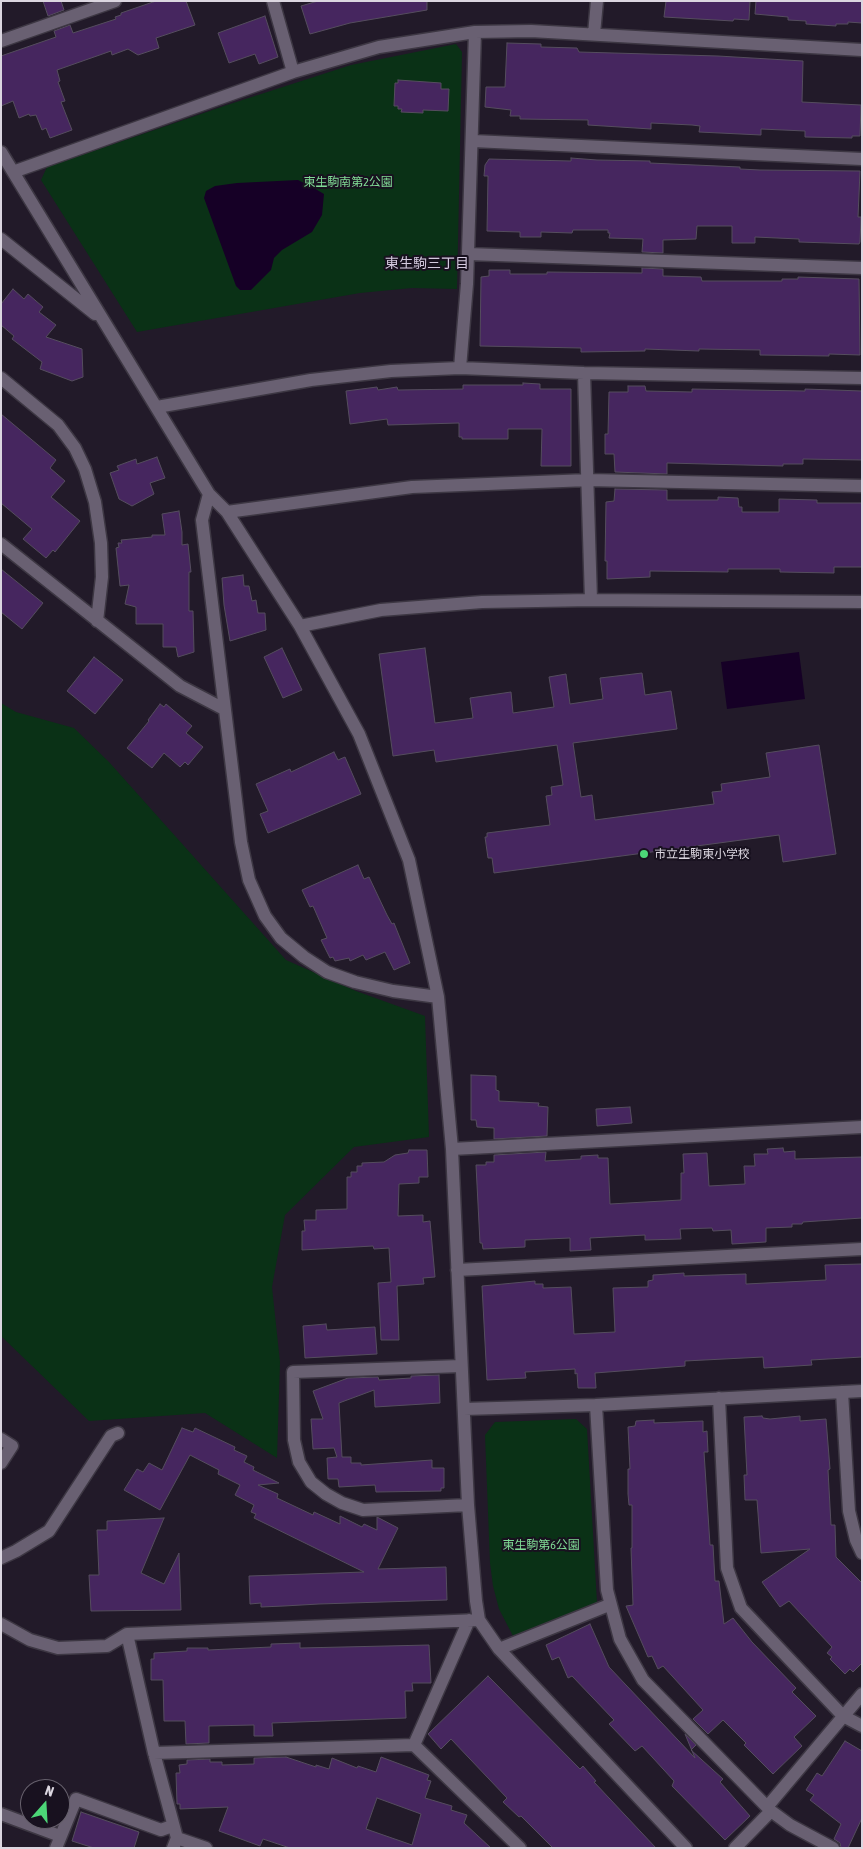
<!DOCTYPE html>
<html>
<head>
<meta charset="utf-8">
<style>
  body { margin:0 }
  #map { position:relative; width:863px; height:1849px; overflow:hidden; background:#221a29; font-family:"Asap Condensed",sans-serif }
  canvas { display:block }
  .frame { position:absolute; inset:0; border:2px solid #dbd6e0; pointer-events:none }
  .north { position:absolute; left:20px; top:1779px; width:50px; height:50px; box-sizing:border-box; background:#18111f; border:1px solid #66606c; border-radius:50%; rotate:19deg; font-size:14px; font-weight:700; line-height:20px; text-align:center; color:#dbd6e0 }
  .north::after { content:''; display:block; margin:auto; width:18px; height:22px; background:#4cd677; clip-path:polygon(50% 0,100% 100%,50% 72%,0 100%) }
</style>
</head>
<body>
<div id="map">
<canvas width="863" height="1849"></canvas>
<div class="frame"></div>
<div class="north">N</div>
</div>
<script>
const c = document.querySelector('canvas').getContext('2d');
c.lineJoin = 'round';
function paint(path, color) {
  c.fillStyle = color;
  c.fill(path, 'evenodd');
}
function shape(rows) {
  const path = new Path2D();
  for (const r of rows) {
    path.moveTo(r[0], r[1]);
    for (let i = 2; i < r.length; i += 2) path.lineTo(r[i], r[i + 1]);
  }
  return path;
}
function stroke(path, color, width, dash) {
  c.strokeStyle = color;
  c.lineWidth = width;
  c.lineCap = dash ? 'butt' : 'round';
  c.setLineDash(dash || []);
  c.stroke(path);
}
function drawText(font, color, halo, rows, align = 'center') {
  c.font = font + ' "Asap Condensed","Noto Sans JP",sans-serif';
  c.lineWidth = 4;
  c.setLineDash([]);
  c.textBaseline = 'middle';
  c.strokeStyle = halo;
  c.fillStyle = color;
  for (const [text, x, y, turn = 0] of rows) {
    c.save();
    c.translate(x, y);
    c.rotate((+turn || 0) * Math.PI / 180);
    c.textAlign = isNaN(turn) ? turn : align;
    if (halo) c.strokeText(text, 0, 0);
    c.fillText(text, 0, 0);
    c.restore();
  }
}
paint(shape([
  [456,44,462,52,457,289,412,288,360,293,137,332,41,180,47,167,227,105,351,65],
  [1,703,16,712,74,728,109,762,286,960,356,991,425,1016,429,1137,354,1147,285,1215,272,1287,280,1362,277,1458,205,1413,89,1421,1,1336],
  [576,1419,587,1429,597,1603,513,1636,499,1609,493,1586,490,1563,485,1435,495,1422]
]), '#0a3116');
paint(shape([
  [298,180,312,187,324,194,322,215,312,232,282,250,274,258,271,270,251,290,240,290,236,286,204,198,206,191,215,186,237,183],
  [799,652,805,699,727,709,721,662]
]), '#160026');
const building = shape([
  [43,1,61,1,64,10,48,16,43,1],
  [156,1,186,1,195,25,156,38,159,48,138,55,128,49,112,55,111,51,57,70,60,81,58,82,65,101,61,102,72,130,50,138,46,128,42,130,36,115,30,116,29,114,19,118,13,101,1,106,1,56,56,37,54,31,70,25,73,33,116,19,115,17,121,15,121,13,156,1],
  [318,1,427,1,427,10,350,23,310,34,301,6,318,1],
  [666,1,750,1,749,20,734,19,733,21,664,17,666,1],
  [756,1,862,1,862,23,848,22,848,24,836,24,836,26,806,24,806,21,788,20,788,17,755,14,756,1],
  [265,16,278,57,259,64,255,54,229,63,218,33,265,16],
  [507,43,541,44,541,47,577,48,579,52,718,56,803,61,802,102,861,105,860,136,852,136,852,138,805,137,805,131,761,129,761,135,699,132,700,126,692,125,651,123,651,129,588,125,588,120,520,119,520,116,510,116,511,110,485,107,486,87,505,87,507,43],
  [398,80,441,83,441,89,449,89,448,111,423,110,423,113,401,112,402,109,398,109,398,106,394,106,395,83,398,83,398,80],
  [571,158,597,160,650,161,650,163,740,167,740,169,760,170,860,171,858,217,861,217,860,242,859,244,799,242,799,239,755,237,755,243,732,243,732,226,697,226,696,239,663,240,663,253,642,252,643,239,609,238,610,233,608,233,608,230,573,230,572,233,541,232,541,237,520,237,520,232,487,231,488,176,484,176,485,165,489,159,571,161,571,158],
  [642,268,663,269,663,276,701,277,702,281,782,281,782,279,798,279,798,277,859,279,860,355,829,354,829,356,760,355,760,350,699,349,699,351,645,349,645,351,581,352,581,348,480,346,481,277,489,276,489,270,510,270,510,274,547,274,547,272,642,273,642,268],
  [13,289,24,299,28,294,43,307,39,312,56,325,46,337,82,349,83,377,72,381,40,369,42,362,12,339,14,336,1,325,1,304,13,289],
  [523,383,540,384,540,389,571,389,571,466,541,466,542,429,508,429,508,439,462,439,462,437,459,437,459,423,388,425,387,419,350,424,346,391,377,387,378,390,397,387,398,390,463,389,463,385,523,385,523,383],
  [628,386,645,386,646,391,692,392,692,389,805,391,805,389,862,391,862,460,803,459,803,464,783,464,783,466,667,463,667,474,615,472,614,454,605,454,605,434,608,434,609,392,628,392,628,386],
  [1,414,56,460,50,468,65,481,51,497,80,521,55,552,53,550,46,558,23,539,32,529,1,503,1,414],
  [157,457,165,478,150,483,154,494,132,506,119,499,110,473,119,470,117,466,136,459,137,464,157,457],
  [615,489,667,490,667,500,718,500,718,497,738,498,739,507,742,507,742,512,779,512,779,499,817,500,817,503,862,503,862,567,834,567,834,573,780,572,780,569,728,569,728,572,650,571,650,577,607,579,607,561,605,561,606,502,614,501,615,489],
  [179,511,182,532,182,545,188,544,191,572,189,572,189,611,193,611,194,652,178,657,176,647,163,647,163,624,136,624,136,607,125,604,129,585,120,586,116,548,119,547,118,543,122,543,121,540,152,537,152,535,165,535,162,514,179,511],
  [1,569,43,603,22,629,1,612,1,569],
  [243,575,244,586,249,586,252,601,256,600,258,613,265,613,266,630,230,641,224,605,222,578,243,575],
  [282,648,302,690,283,698,264,657,282,648],
  [425,648,435,723,473,718,470,698,511,692,513,713,554,707,549,677,566,674,570,704,603,699,600,678,642,673,645,695,671,691,677,729,573,743,581,797,592,795,595,820,714,804,712,792,722,791,721,784,770,777,766,753,819,745,836,854,783,862,779,835,494,873,492,858,488,858,485,837,487,837,487,833,550,825,546,796,552,795,551,787,563,785,557,745,436,762,434,750,393,756,379,654,425,648],
  [94,657,123,680,95,714,67,691,94,657],
  [160,704,164,707,166,704,192,726,186,733,203,747,188,765,185,762,180,767,164,753,152,768,127,748,149,721,148,720,160,704],
  [334,752,338,760,345,757,361,794,268,833,260,814,268,811,256,784,290,769,291,772,334,752],
  [358,865,364,879,369,877,387,915,392,924,394,923,410,963,394,970,385,952,366,960,363,955,350,961,349,958,335,961,333,957,330,958,321,940,327,938,313,906,310,907,302,890,358,865],
  [471,1075,496,1076,496,1090,499,1091,499,1101,539,1103,538,1106,548,1107,547,1136,494,1139,494,1128,477,1127,476,1120,471,1120,471,1075],
  [630,1107,632,1123,597,1126,596,1109,630,1107],
  [783,1148,784,1152,795,1151,795,1159,862,1157,862,1218,803,1222,802,1224,792,1224,792,1227,766,1228,766,1242,732,1244,731,1230,713,1231,712,1228,680,1229,681,1239,645,1240,645,1235,590,1238,591,1250,570,1251,570,1238,525,1240,525,1247,483,1249,482,1243,480,1243,476,1165,486,1165,486,1162,494,1162,494,1155,546,1152,545,1161,581,1159,581,1156,598,1155,598,1158,608,1158,610,1204,681,1200,681,1173,684,1173,683,1154,707,1153,709,1186,745,1184,744,1166,755,1166,754,1154,768,1154,767,1149,783,1148],
  [409,1150,427,1150,428,1177,419,1177,419,1183,399,1184,398,1216,423,1215,423,1222,430,1221,435,1277,423,1278,424,1284,397,1286,399,1340,381,1340,378,1283,391,1282,389,1248,374,1249,373,1246,302,1250,302,1231,305,1231,304,1220,316,1220,316,1210,347,1209,347,1177,351,1177,351,1172,357,1172,357,1166,362,1166,362,1163,384,1162,395,1155,408,1153,409,1150],
  [862,1264,862,1357,811,1360,812,1365,764,1368,763,1357,685,1361,685,1366,595,1373,596,1388,578,1388,577,1373,575,1374,575,1369,525,1372,526,1378,487,1380,482,1286,535,1281,535,1284,543,1284,543,1288,571,1287,574,1334,615,1332,613,1288,648,1287,648,1281,653,1280,653,1275,684,1273,684,1276,746,1274,746,1284,826,1280,825,1265,862,1264],
  [326,1324,327,1330,375,1327,377,1354,305,1358,303,1326,326,1324],
  [439,1375,440,1403,375,1407,374,1390,339,1403,342,1457,351,1457,351,1463,361,1463,361,1465,432,1460,432,1468,444,1468,444,1488,441,1488,441,1491,376,1492,375,1485,339,1487,338,1479,328,1479,327,1458,337,1457,334,1448,313,1449,311,1419,323,1419,313,1391,348,1378,378,1377,379,1380,411,1378,411,1376,439,1375],
  [762,1416,763,1418,770,1419,800,1416,800,1421,826,1419,830,1469,828,1470,831,1525,835,1525,836,1557,862,1583,862,1663,853,1672,850,1669,845,1674,830,1659,832,1657,827,1653,832,1647,789,1601,780,1607,762,1582,810,1549,761,1553,757,1500,745,1500,744,1475,747,1475,744,1417,762,1416],
  [654,1420,654,1423,703,1421,703,1432,707,1431,708,1452,704,1452,710,1545,713,1545,715,1581,719,1581,724,1624,733,1618,752,1642,796,1688,792,1692,816,1716,794,1737,802,1746,773,1774,744,1745,746,1743,723,1720,708,1734,693,1719,703,1710,663,1666,658,1669,652,1656,648,1657,626,1606,633,1605,631,1548,632,1548,632,1505,629,1505,628,1494,628,1469,630,1469,628,1427,635,1426,636,1421,654,1420],
  [182,1428,193,1432,195,1428,235,1447,234,1450,247,1456,244,1462,254,1467,253,1470,279,1483,258,1485,278,1494,277,1498,313,1515,314,1512,340,1524,340,1516,362,1527,364,1524,377,1530,377,1517,398,1528,378,1569,446,1567,447,1600,319,1604,284,1606,261,1607,261,1603,250,1604,249,1576,364,1572,254,1518,256,1514,251,1512,254,1505,235,1495,240,1485,218,1474,219,1470,190,1455,160,1510,124,1490,137,1469,143,1472,149,1463,162,1470,182,1428],
  [164,1518,141,1573,164,1584,179,1553,181,1610,91,1611,89,1575,99,1575,97,1530,107,1530,107,1521,164,1518],
  [590,1624,609,1667,695,1758,685,1734,696,1745,691,1750,723,1779,720,1782,750,1816,725,1840,672,1786,674,1781,642,1746,635,1751,609,1724,614,1720,572,1676,568,1678,559,1657,552,1660,546,1645,590,1624],
  [300,1643,300,1648,429,1645,431,1683,412,1683,413,1691,405,1691,406,1718,272,1723,273,1736,254,1736,254,1725,209,1726,209,1743,186,1744,185,1721,164,1721,163,1680,151,1680,151,1659,154,1659,154,1653,187,1651,187,1648,208,1648,208,1650,271,1647,271,1644,300,1643],
  [488,1676,580,1769,583,1766,596,1781,594,1782,656,1848,553,1848,521,1816,519,1817,503,1802,507,1798,451,1739,441,1749,428,1734,488,1676],
  [845,1741,862,1751,862,1818,848,1848,841,1848,840,1843,834,1839,841,1824,810,1800,814,1795,806,1790,817,1773,822,1776,845,1741],
  [286,1757,316,1767,316,1765,329,1769,332,1758,357,1768,358,1766,376,1772,381,1757,429,1775,427,1780,431,1781,425,1798,452,1806,451,1810,467,1815,464,1823,491,1848,290,1848,263,1839,260,1846,219,1831,228,1807,180,1809,180,1804,177,1804,176,1773,180,1773,179,1765,187,1764,187,1760,210,1759,210,1762,222,1762,222,1765,254,1764,254,1758,286,1757],
  [377,1798,421,1814,412,1845,366,1829,377,1798],
  [81,1812,139,1832,134,1848,94,1848,72,1841,81,1812]
]);
paint(building, '#46265f');
stroke(building, '#554d5e', 1);
const minor = shape([
  [273,1,293,72],
  [594,34,597,1],
  [1,41,115,1],
  [473,141,862,159],
  [1,152,209,494,227,512,300,626,359,734,409,860,438,997,452,1149,468,1505,476,1601,479,1620,499,1649,686,1848],
  [13,172,293,72,379,47,475,32,531,31,862,50],
  [1,239,95,314],
  [468,254,862,268],
  [460,368,467,284,475,32],
  [584,373,591,600],
  [1,378,58,425,75,448,85,469,95,502,101,543,102,577,97,621],
  [157,407,311,380,391,371,460,368,584,373,862,378],
  [209,494,202,520,241,842,249,880,265,916,281,938,304,957,327,972,355,982,393,991,438,997],
  [227,512,412,487,588,480,862,486],
  [1,544,180,686,224,709],
  [300,626,381,610,482,602,591,600,862,602],
  [452,1149,862,1127],
  [457,1270,862,1249],
  [461,1366,293,1372,294,1440,299,1462,311,1482,326,1494,342,1503,363,1510,468,1505],
  [842,1392,849,1511,856,1540,862,1553],
  [719,1398,727,1568,741,1608,843,1716,862,1726],
  [596,1405,607,1590,620,1639,643,1680,771,1811,790,1825,833,1848],
  [464,1409,596,1405,862,1391],
  [1,1439,12,1446,1,1463],
  [1,1558,16,1551,49,1531,111,1436,118,1433],
  [1,1624,30,1640,58,1648,107,1646,127,1634,479,1620],
  [127,1634,154,1753,177,1838,173,1848],
  [499,1649,609,1605],
  [414,1745,469,1620],
  [154,1753,414,1745,520,1848],
  [767,1807,862,1694],
  [1,1814,60,1836],
  [177,1838,206,1848],
  [56,1848,76,1799,161,1830,172,1826],
  [735,1848,771,1811]
]);
stroke(minor, '#3d3743', 15);
stroke(minor, '#696072', 12);
for (const [x, y, r, color] of [
  [644,854,5,"#4cd677"]
]) {
  const dot = new Path2D();
  dot.arc(x, y, r, 0, 2 * Math.PI);
  c.fillStyle = color;
  c.fill(dot);
  stroke(dot, '#18111f', 2);
}
drawText('12px', '#80da95', '#18111f', [
  ["東生駒南第2公園",348,182],
  ["東生駒第6公園",541,1545]
]);
drawText('12px', '#dbd6e0', '#18111f', [
  ["市立生駒東小学校",654,854]
], 'left');
drawText('14px', '#d4cadf', '#18111f', [
  ["東生駒三丁目",427,264]
]);
</script>
</body>
</html>
